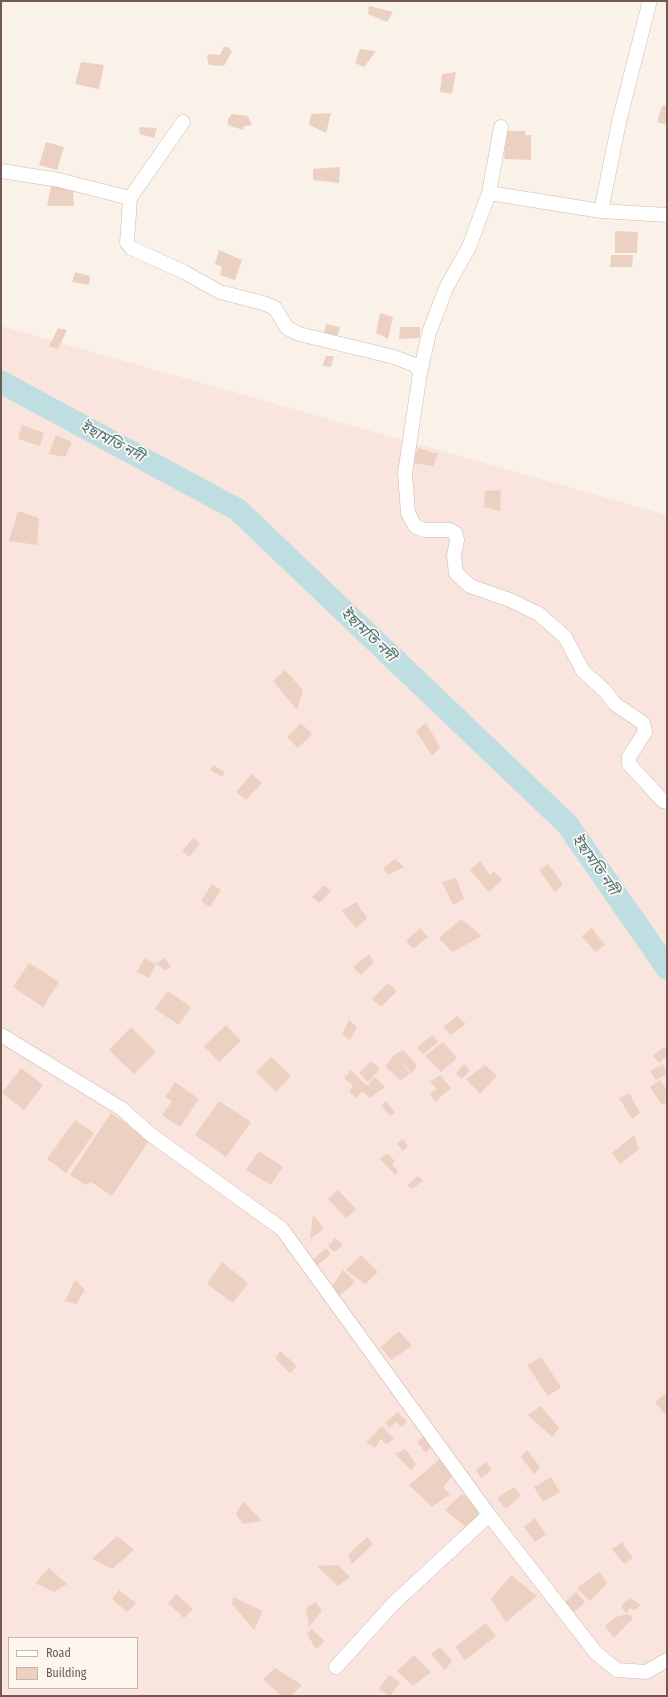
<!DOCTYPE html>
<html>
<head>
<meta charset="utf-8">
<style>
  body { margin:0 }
  #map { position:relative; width:668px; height:1697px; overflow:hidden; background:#faf2e8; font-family:"Fira Sans Condensed",sans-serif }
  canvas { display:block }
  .frame { position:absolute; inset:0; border:2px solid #71594f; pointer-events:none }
  .legend { position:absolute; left:8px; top:1637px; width:130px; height:52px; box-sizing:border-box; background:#fdf6ee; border:1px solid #c5b7ae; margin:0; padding:5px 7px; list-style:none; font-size:12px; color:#71594f }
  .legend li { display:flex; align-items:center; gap:8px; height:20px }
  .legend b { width:20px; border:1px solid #c5b7ae }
</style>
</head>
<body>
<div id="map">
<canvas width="668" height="1697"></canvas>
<div class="frame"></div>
<ul class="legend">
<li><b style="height:5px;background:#fff"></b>Road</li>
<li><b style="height:11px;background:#ecd1c3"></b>Building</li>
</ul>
</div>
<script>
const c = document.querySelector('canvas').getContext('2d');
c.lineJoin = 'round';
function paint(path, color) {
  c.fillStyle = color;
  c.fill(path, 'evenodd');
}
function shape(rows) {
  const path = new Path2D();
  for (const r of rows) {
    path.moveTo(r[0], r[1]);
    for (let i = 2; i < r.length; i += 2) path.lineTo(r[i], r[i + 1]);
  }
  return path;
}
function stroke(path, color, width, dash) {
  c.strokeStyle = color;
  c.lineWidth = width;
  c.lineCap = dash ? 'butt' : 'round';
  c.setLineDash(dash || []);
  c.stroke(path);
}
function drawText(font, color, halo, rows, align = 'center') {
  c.font = font + ' "Fira Sans Condensed","Noto Sans Bengali",sans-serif';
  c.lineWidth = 3.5;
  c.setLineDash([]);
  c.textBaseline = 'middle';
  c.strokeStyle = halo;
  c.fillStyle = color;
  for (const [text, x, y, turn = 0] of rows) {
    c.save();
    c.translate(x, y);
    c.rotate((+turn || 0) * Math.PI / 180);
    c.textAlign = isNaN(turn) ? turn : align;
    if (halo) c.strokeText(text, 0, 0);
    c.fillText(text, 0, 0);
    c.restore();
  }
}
paint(shape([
  [1,326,667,515,667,1696,1,1696],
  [9,1638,137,1638,137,1688,9,1688]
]), '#f9e4de');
stroke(shape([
  [1,382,238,510,567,824,667,968]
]), '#bfdee1', 23);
paint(shape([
  [369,6,393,12,387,22,368,14],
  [224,47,228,47,232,51,224,66,209,65,207,58,208,54,220,55],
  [360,49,376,51,364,67,355,63],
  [81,62,104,65,99,89,75,84],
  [456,72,452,94,440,92,442,74],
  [667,105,667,125,657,122,662,106],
  [331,113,326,133,309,125,311,114],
  [232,114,248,116,252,125,244,126,243,130,228,125,228,119],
  [139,127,157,128,154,138,140,134],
  [506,131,525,131,525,135,531,135,531,160,504,159,505,148,501,148,501,142,505,142],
  [46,142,64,147,57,170,39,165],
  [340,167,339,183,313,180,313,169],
  [52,183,73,191,74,206,47,206],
  [615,231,638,232,637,253,615,253],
  [219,250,242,260,235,280,220,275,222,267,215,264],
  [611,255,633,255,632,267,610,267],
  [75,272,90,276,89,285,72,282],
  [380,313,393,317,388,339,376,333],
  [326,324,340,327,337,337,324,333],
  [400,327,420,327,420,338,399,339],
  [58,328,67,330,58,349,49,346],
  [326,356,334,356,331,367,322,366],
  [22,425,44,433,40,446,18,439],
  [56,435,72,442,65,457,49,454],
  [418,448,438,454,433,466,412,463],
  [501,490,500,511,484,507,485,491],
  [18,511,39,518,37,545,9,541],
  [285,670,303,690,297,710,273,681],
  [301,723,312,734,298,748,287,737],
  [426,723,440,747,432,756,416,731],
  [213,765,225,772,222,777,210,770],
  [252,774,262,783,246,800,236,792],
  [193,838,200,843,189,857,182,851],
  [395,859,404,867,388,875,383,868],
  [480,861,490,875,494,871,502,880,489,892,470,870],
  [548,864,563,884,555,892,539,870],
  [456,878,464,899,453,905,442,882],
  [212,884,221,890,210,907,201,901],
  [324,885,331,891,319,903,312,897],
  [356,902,367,918,356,928,342,911],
  [461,919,482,936,452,952,439,938],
  [420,928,428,937,413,949,406,941],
  [592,928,605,945,595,952,582,936],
  [369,954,374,962,361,975,353,967],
  [144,958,156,964,149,978,137,972],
  [165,958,171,967,165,970,156,964],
  [29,963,59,982,43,1007,13,987],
  [388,983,397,991,381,1007,372,999],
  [168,991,191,1007,179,1025,155,1009],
  [457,1016,466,1024,451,1035,443,1027],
  [349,1020,357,1027,350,1040,342,1034],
  [226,1025,241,1041,219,1062,204,1046],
  [131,1027,156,1052,134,1074,109,1050],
  [432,1035,438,1042,423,1054,417,1048],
  [443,1042,457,1058,441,1072,425,1056],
  [664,1047,667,1050,667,1056,659,1063,653,1056],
  [403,1050,417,1065,412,1073,397,1059,410,1073,401,1081,385,1066,394,1055],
  [271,1057,291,1076,276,1092,256,1072],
  [371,1061,380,1069,368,1082,359,1073],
  [464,1064,470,1071,462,1079,456,1073],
  [663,1064,667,1074,656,1080,650,1071],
  [485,1065,497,1076,480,1094,466,1079],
  [21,1068,43,1085,24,1110,2,1093],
  [351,1070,367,1086,375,1077,385,1087,370,1098,362,1091,356,1098,349,1092,353,1086,344,1078],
  [440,1075,451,1088,435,1102,430,1094,437,1089,430,1082],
  [660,1080,667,1090,667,1102,662,1105,650,1087],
  [175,1082,199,1099,180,1127,162,1115,172,1101,165,1097],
  [629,1093,640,1113,632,1119,619,1098],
  [219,1101,251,1122,226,1157,195,1135],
  [386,1101,395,1112,391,1116,381,1106],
  [111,1113,150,1139,112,1196,91,1182,86,1185,70,1175],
  [75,1120,94,1133,66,1173,47,1159],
  [634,1135,639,1149,620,1164,612,1153],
  [402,1139,408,1146,403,1151,397,1144],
  [259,1151,283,1167,271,1185,246,1170],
  [387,1153,395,1161,392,1165,398,1171,395,1175,380,1159],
  [418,1176,423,1181,412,1189,407,1185],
  [338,1190,356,1209,346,1218,328,1199],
  [313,1214,324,1229,310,1239],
  [335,1238,343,1245,334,1252,328,1246],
  [326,1248,331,1254,316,1267,311,1261],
  [361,1255,378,1272,365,1284,346,1270],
  [222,1262,248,1283,233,1303,207,1284],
  [343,1270,355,1282,334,1301,328,1292],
  [75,1280,85,1290,76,1304,65,1301],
  [399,1331,412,1346,391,1360,381,1347],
  [280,1351,297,1366,290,1373,275,1358],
  [541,1357,561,1387,548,1396,527,1365],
  [666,1393,667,1395,667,1412,665,1414,655,1402],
  [541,1406,559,1428,552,1437,528,1415],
  [398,1412,407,1422,402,1427,396,1422,389,1428,386,1422],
  [382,1426,394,1439,386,1444,381,1439,375,1448,366,1443],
  [424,1436,432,1446,426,1453,417,1442],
  [405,1449,416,1464,411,1470,395,1454],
  [527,1450,540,1467,534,1474,521,1457],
  [440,1459,452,1476,443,1487,450,1494,432,1507,409,1485],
  [486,1462,492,1470,481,1478,476,1470],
  [551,1477,560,1492,543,1502,534,1487],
  [514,1487,521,1495,506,1509,497,1498],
  [462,1494,481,1512,466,1527,445,1510],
  [243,1501,262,1521,243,1524,236,1514],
  [535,1518,546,1534,535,1542,524,1527],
  [117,1536,134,1550,112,1569,92,1559],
  [367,1537,373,1544,352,1564,348,1555],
  [622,1542,633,1558,624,1564,612,1549],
  [338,1565,350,1577,338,1586,317,1566],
  [49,1568,67,1584,54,1592,35,1583],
  [599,1572,607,1583,590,1601,577,1588],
  [511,1575,537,1596,506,1622,491,1599],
  [119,1590,136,1603,127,1612,112,1599],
  [576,1592,585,1602,573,1613,564,1603],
  [176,1594,193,1609,184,1618,168,1603],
  [233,1597,263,1611,254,1630,232,1604],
  [631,1598,641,1605,635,1610,630,1608,626,1614,621,1605],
  [316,1602,322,1611,309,1627,306,1608],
  [628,1614,633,1618,614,1638,605,1626,616,1617],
  [486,1623,496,1636,465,1660,455,1647],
  [311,1629,325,1641,316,1649,307,1634],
  [440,1647,452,1661,445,1670,431,1654],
  [414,1655,431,1672,413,1686,397,1671],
  [275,1668,302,1685,291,1696,281,1696,263,1679],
  [389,1675,400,1682,390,1696,379,1689]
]), '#ecd1c3');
const minor = shape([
  [1,171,59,180,130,198,183,122],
  [489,193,601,211,667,215],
  [130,198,127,243,131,248,184,272,220,292,263,303,275,308,287,328,299,334,394,357,415,365,420,373,405,473,408,513,415,526,424,530,450,530,455,533,457,540,454,556,456,573,470,586,510,600,539,614,565,637,583,671,605,691,615,704,643,723,645,732,629,757,629,764,663,801,667,802],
  [601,211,619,122,649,4],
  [420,373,429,333,446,288,469,247,489,193,501,127],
  [1,1035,122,1109,150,1134,282,1229,489,1515,596,1653,617,1670,646,1672,667,1660],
  [336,1667,394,1603,489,1515]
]);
stroke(minor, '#cbbab0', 15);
stroke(minor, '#fff', 14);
drawText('italic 15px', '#48757b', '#fdf6ee', [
  ["ইছামতি নদী",112,442,28],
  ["ইছামতি নদী",368,635,44],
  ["ইছামতি নদী",595,865,55]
]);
</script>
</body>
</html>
